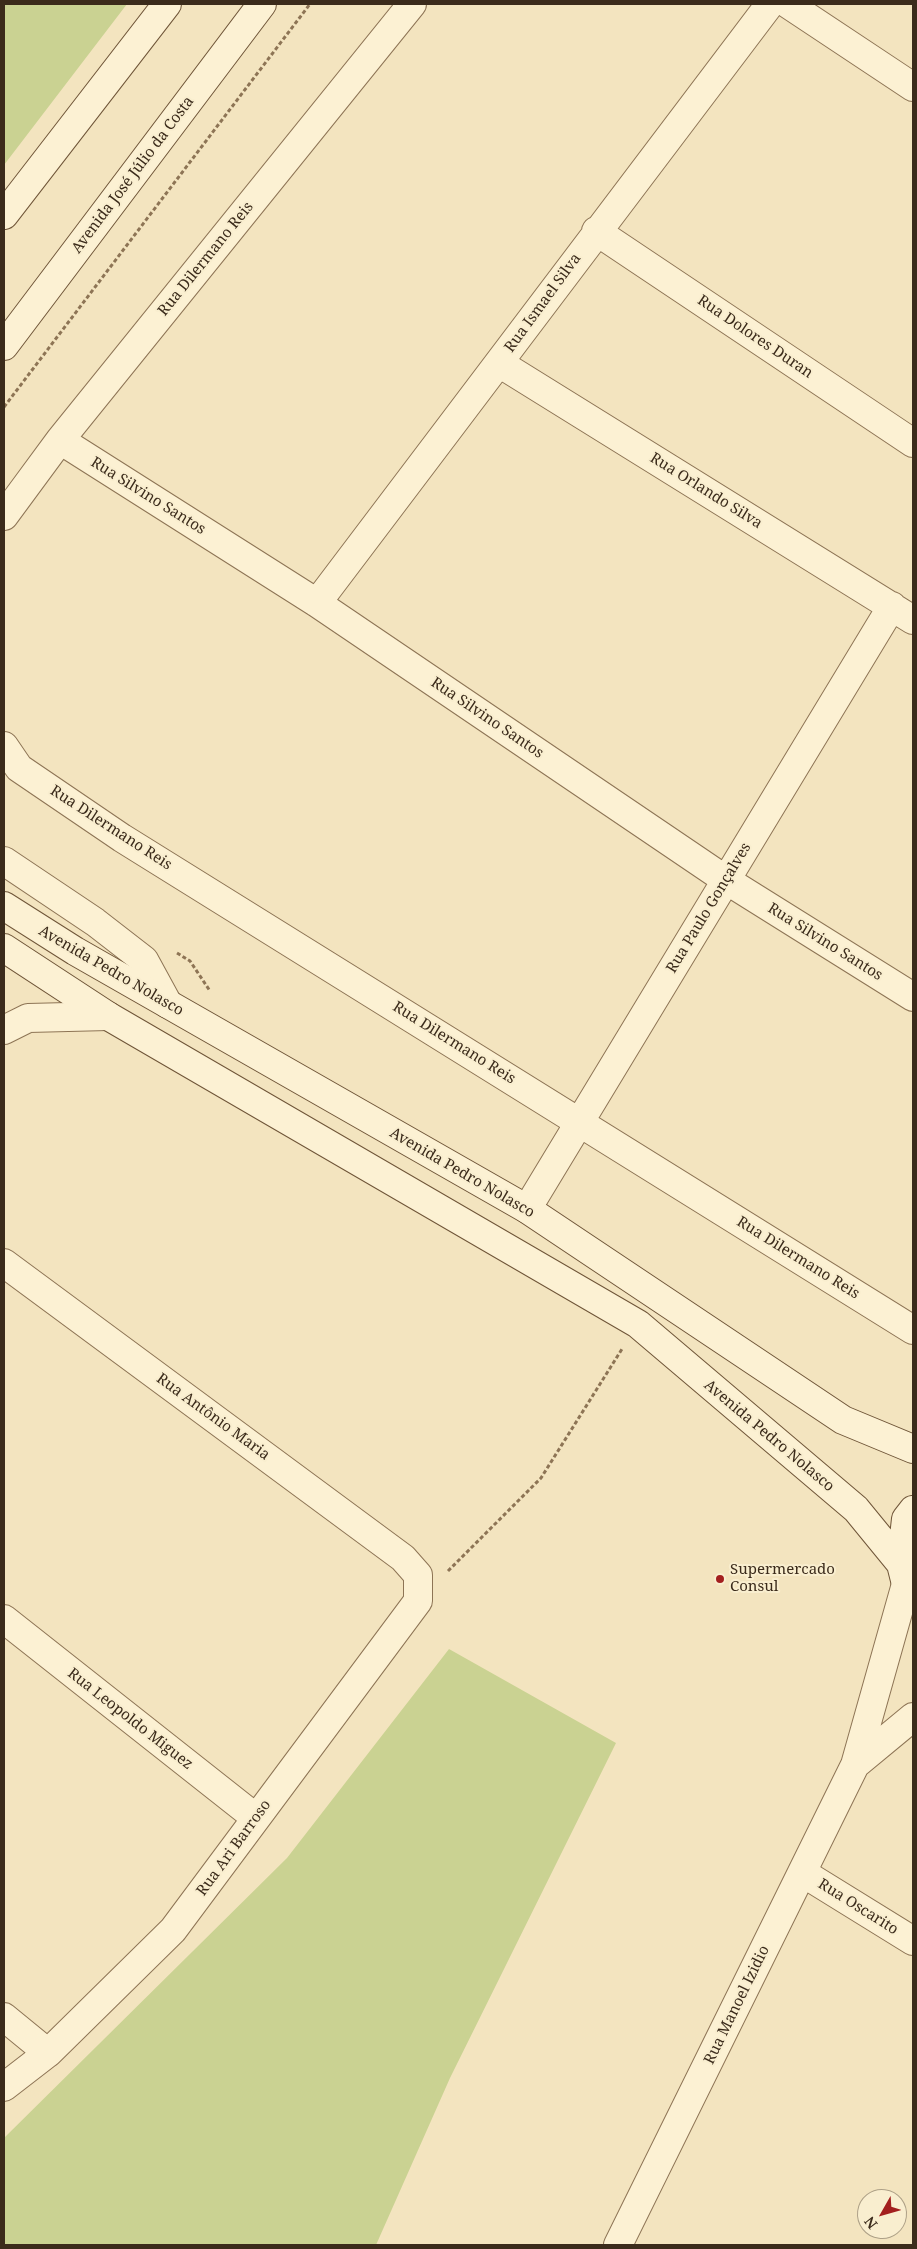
<!DOCTYPE html>
<html>
<head>
<meta charset="utf-8">
<style>
  body { margin:0 }
  #map { position:relative; width:917px; height:2249px; overflow:hidden; background:#f3e4bf; font-family:"Noto Serif",serif }
  canvas { display:block }
  .frame { position:absolute; inset:0; border:5px solid #3b2b1b; pointer-events:none }
  .north { position:absolute; left:857px; top:2189px; width:50px; height:50px; box-sizing:border-box; background:#f9eecf; border:1px solid #ada087; border-radius:50%; rotate:232deg; font-size:14px; font-weight:700; line-height:20px; text-align:center; color:#3b2b1b }
  .north::after { content:''; display:block; margin:auto; width:18px; height:22px; background:#a31f1e; clip-path:polygon(50% 0,100% 100%,50% 72%,0 100%) }
</style>
</head>
<body>
<div id="map">
<canvas width="917" height="2249"></canvas>
<div class="frame"></div>
<div class="north">N</div>
</div>
<script>
const c = document.querySelector('canvas').getContext('2d');
c.lineJoin = 'round';
function paint(path, color) {
  c.fillStyle = color;
  c.fill(path, 'evenodd');
}
function shape(rows) {
  const path = new Path2D();
  for (const r of rows) {
    path.moveTo(r[0], r[1]);
    for (let i = 2; i < r.length; i += 2) path.lineTo(r[i], r[i + 1]);
  }
  return path;
}
function stroke(path, color, width, dash) {
  c.strokeStyle = color;
  c.lineWidth = width;
  c.lineCap = dash ? 'butt' : 'round';
  c.setLineDash(dash || []);
  c.stroke(path);
}
function drawText(font, color, halo, rows, align = 'center') {
  c.font = font + ' "Noto Serif",serif';
  c.lineWidth = 4;
  c.setLineDash([]);
  c.textBaseline = 'middle';
  c.strokeStyle = halo;
  c.fillStyle = color;
  for (const [text, x, y, turn = 0] of rows) {
    c.save();
    c.translate(x, y);
    c.rotate((+turn || 0) * Math.PI / 180);
    c.textAlign = isNaN(turn) ? turn : align;
    if (halo) c.strokeText(text, 0, 0);
    c.fillText(text, 0, 0);
    c.restore();
  }
}
paint(shape([
  [4,4,127,4,4,165],
  [449,1649,616,1743,450,2078,376,2245,4,2245,4,2138,287,1858]
]), '#cad292');
const minor = shape([
  [788,4,913,87],
  [596,231,913,443],
  [499,363,913,620],
  [60,440,317,603,726,880,913,997],
  [4,516,60,440,412,4],
  [317,603,770,4],
  [4,746,19,768,122,838,913,1330],
  [4,861,95,922,144,960,168,1004],
  [4,1030,28,1018,108,1016],
  [527,1209,892,606],
  [4,1263,403,1558,418,1575,418,1601,173,1930,48,2053,4,2087],
  [4,1619,256,1818],
  [803,1873,913,1941],
  [4,2017,48,2053]
]);
const tertiary = shape([
  [855,1765,913,1717],
  [618,2245,855,1765,906,1584]
]);
const secondary = shape([
  [4,215,167,4],
  [4,346,262,4],
  [4,906,75,951,527,1209,843,1420,913,1449],
  [4,948,108,1016,638,1324,856,1509,901,1564],
  [913,1510,906,1519,901,1564,906,1584,913,1595]
]);
stroke(minor, '#8d7455', 30);
stroke(tertiary, '#8d7455', 30);
stroke(secondary, '#6f5538', 30);
stroke(shape([
  [4,407,310,4],
  [177,953,190,961,210,991],
  [448,1571,541,1478,622,1349]
]), '#8d7455', 3, [4, 2.5]);
stroke(minor, '#fcf1d3', 28);
stroke(tertiary, '#fcf1d3', 28);
stroke(secondary, '#fcf1d3', 28);
for (const [x, y, r, color] of [
  [720,1579,5,"#a31f1e"]
]) {
  const dot = new Path2D();
  dot.arc(x, y, r, 0, 2 * Math.PI);
  c.fillStyle = color;
  c.fill(dot);
  stroke(dot, '#f9eecf', 2);
}
drawText('15px', '#3b2b1b', '#f9eecf', [
  ["Avenida José Júlio da Costa",133,175,-53],
  ["Rua Dilermano Reis",206,259,-51],
  ["Rua Ismael Silva",543,303,-54],
  ["Rua Dolores Duran",755,337,34],
  ["Rua Orlando Silva",706,491,32],
  ["Rua Silvino Santos",148,496,32],
  ["Rua Silvino Santos",487,718,34],
  ["Rua Dilermano Reis",111,828,33],
  ["Rua Paulo Gonçalves",709,908,-59],
  ["Rua Silvino Santos",825,942,32],
  ["Avenida Pedro Nolasco",111,971,30],
  ["Rua Dilermano Reis",454,1043,32],
  ["Avenida Pedro Nolasco",462,1173,30],
  ["Rua Dilermano Reis",798,1258,32],
  ["Rua Antônio Maria",213,1417,36],
  ["Avenida Pedro Nolasco",769,1436,40],
  ["Rua Leopoldo Miguez",130,1719,38],
  ["Rua Ari Barroso",234,1848,-54],
  ["Rua Oscarito",858,1907,32],
  ["Rua Manoel Izidio",737,2005,-64]
]);
drawText('15px', '#3b2b1b', '#f9eecf', [
  ["Supermercado",730,1570],
  ["Consul",730,1587]
], 'left');
</script>
</body>
</html>
